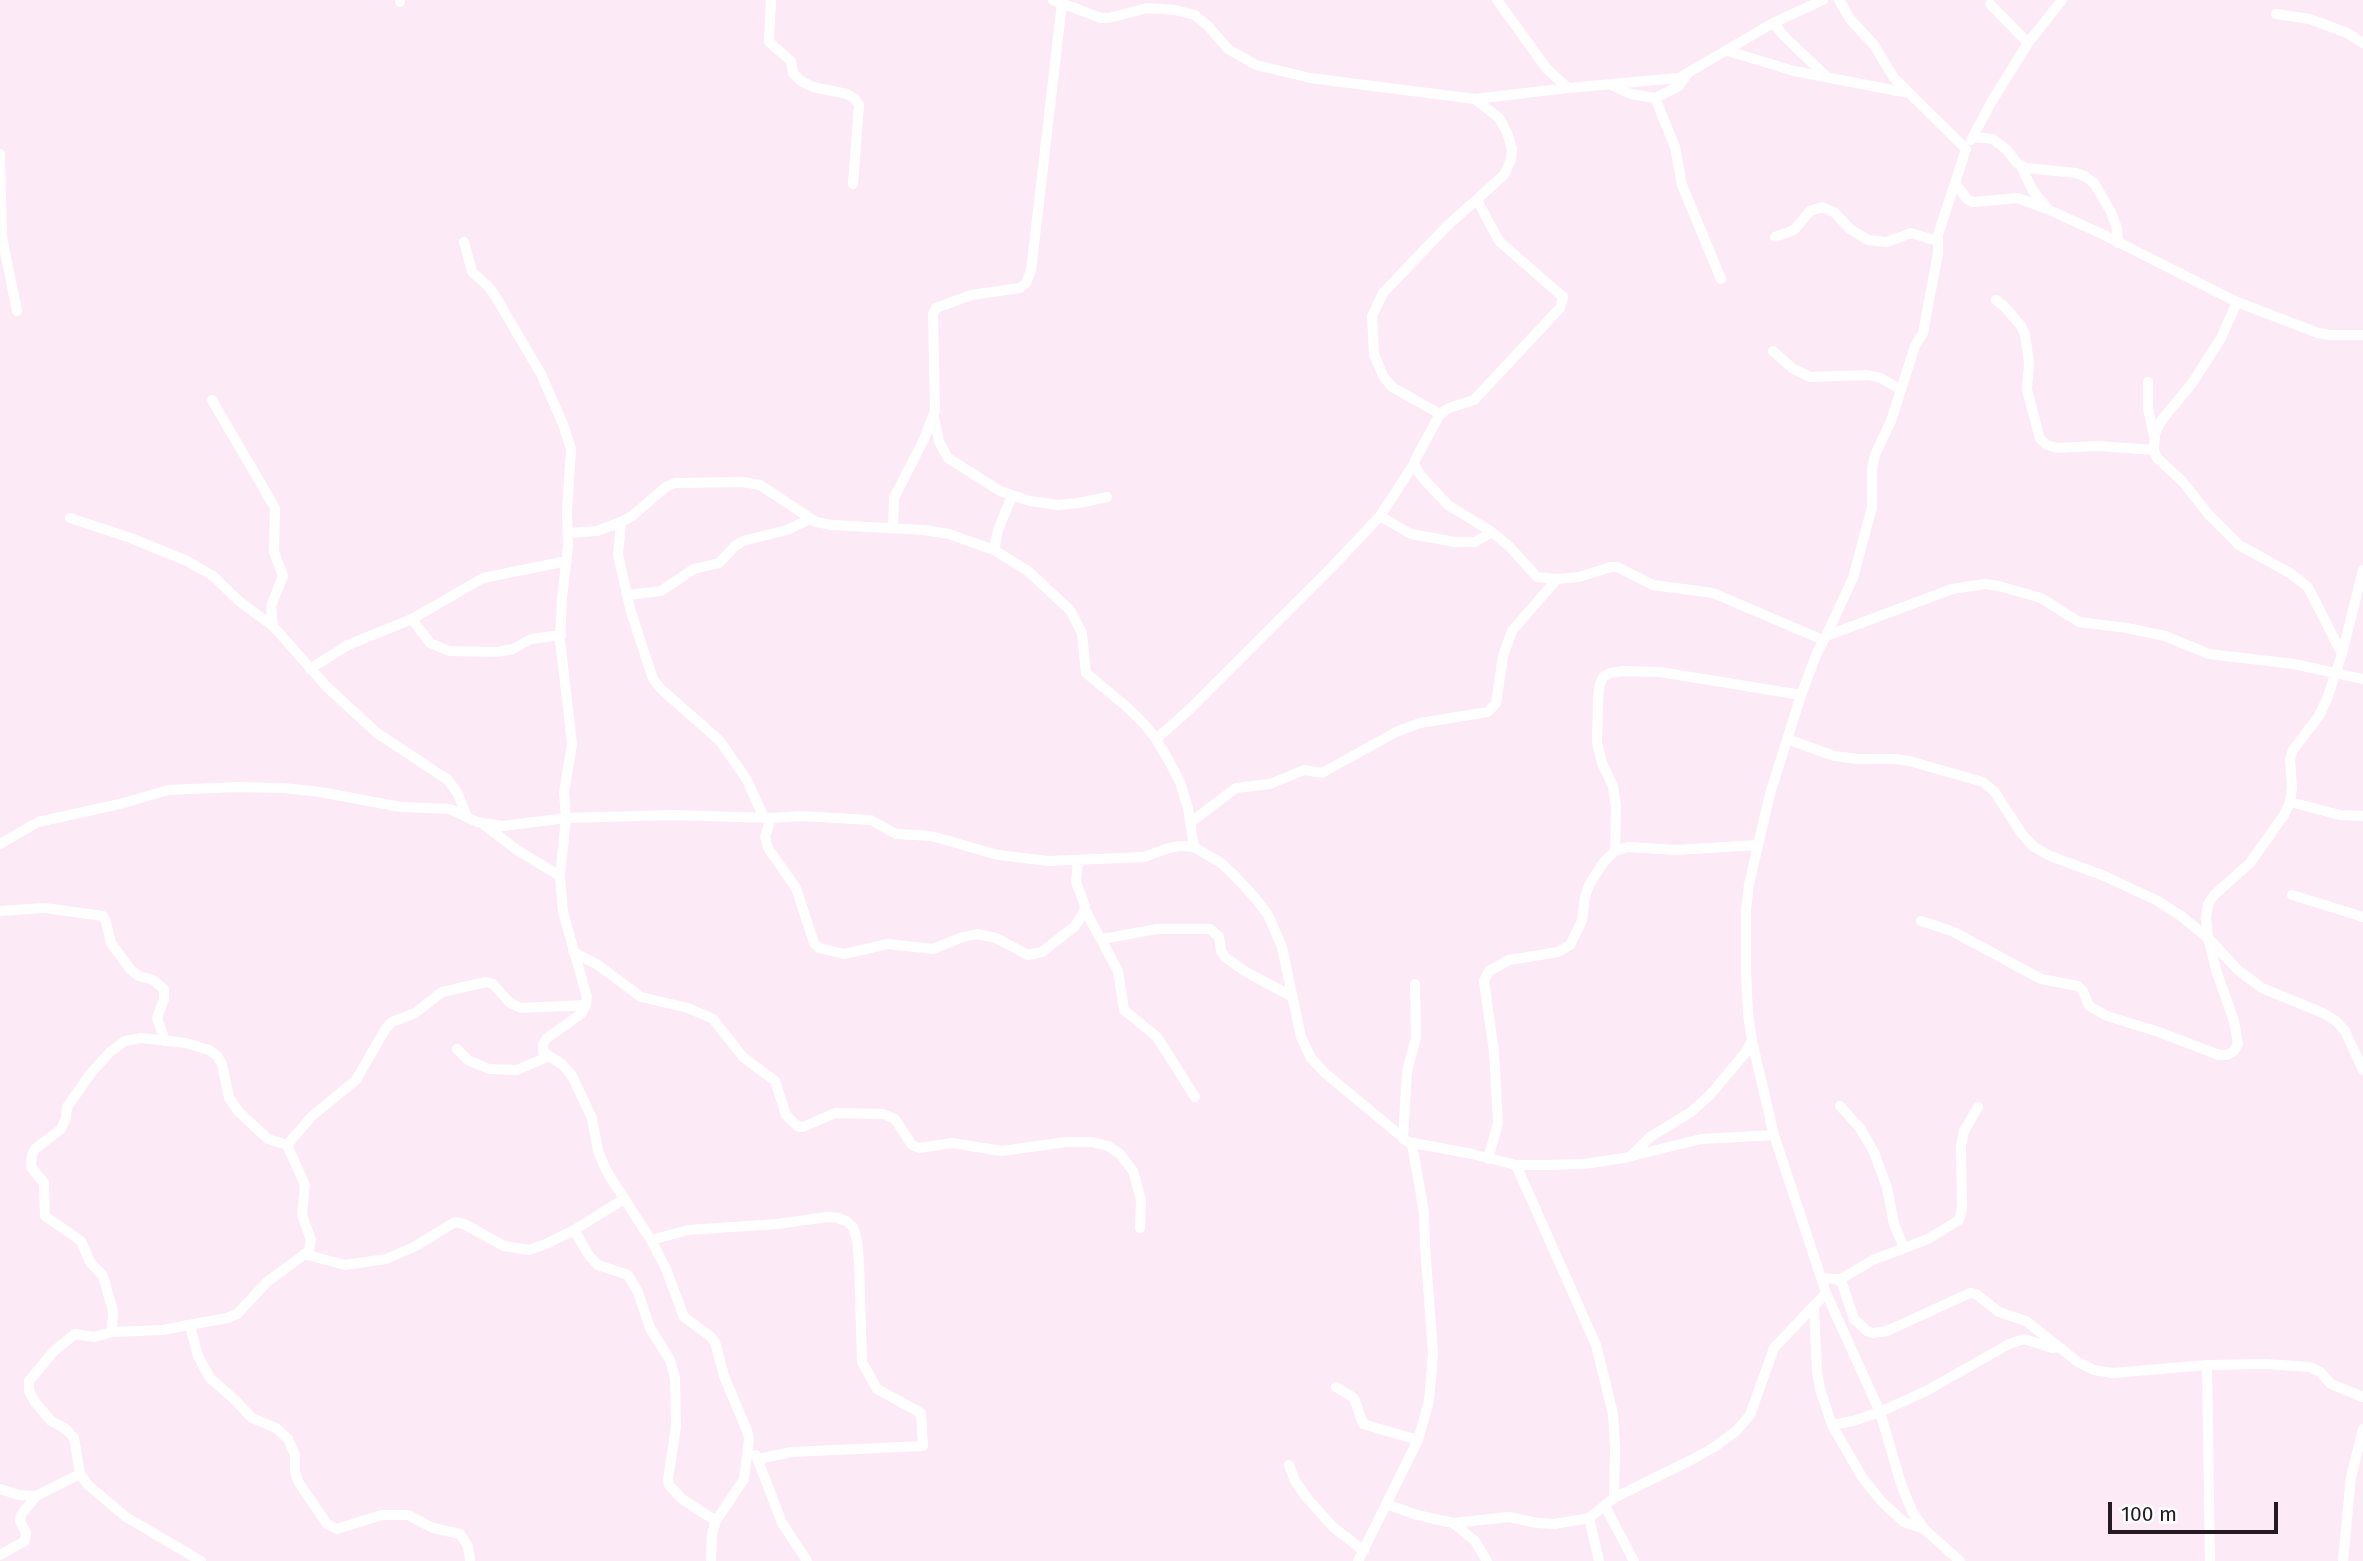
<!DOCTYPE html>
<html>
<head>
<meta charset="utf-8">
<style>
  body { margin:0 }
  #map { position:relative; width:2363px; height:1561px; overflow:hidden; background:#fceaf6; font-family:"Fira Sans",sans-serif }
  canvas { display:block }
  .scale { position:absolute; left:2108px; top:1502px; width:170px; height:32px; box-sizing:border-box; border:4px solid #251a21; border-top:0; padding-left:9px; font-size:21px; line-height:24px; white-space:nowrap; color:#251a21; -webkit-text-stroke:5px #fff; paint-order:stroke }
</style>
</head>
<body>
<div id="map">
<canvas width="2363" height="1561"></canvas>
<div class="scale">100 m</div>
</div>
<script>
const c = document.querySelector('canvas').getContext('2d');
c.lineJoin = 'round';
function shape(rows) {
  const path = new Path2D();
  for (const r of rows) {
    path.moveTo(r[0], r[1]);
    for (let i = 2; i < r.length; i += 2) path.lineTo(r[i], r[i + 1]);
  }
  return path;
}
function stroke(path, color, width, dash) {
  c.strokeStyle = color;
  c.lineWidth = width;
  c.lineCap = dash ? 'butt' : 'round';
  c.setLineDash(dash || []);
  c.stroke(path);
}
stroke(shape([
  [400,0,400,2],
  [771,0,769,42,791,61,793,73,801,81,813,87,847,94,855,99,859,105,853,184],
  [1053,0,1101,18,1109,18,1147,8,1175,10,1195,15,1208,26,1228,49,1256,65,1310,78,1475,99,1568,88,1679,78,1773,23,1823,0],
  [1497,0,1547,69,1568,88],
  [1990,4,2028,43],
  [2276,14,2310,19,2347,33,2363,43],
  [1773,23,1786,38,1826,76],
  [1728,51,1794,71,1908,93],
  [1613,86,1631,94,1655,98,1679,86,1686,76],
  [1655,98,1675,147,1682,185,1721,279],
  [1973,137,1993,139,2007,150,2017,163,2026,168,2076,173,2086,177,2094,183,2111,212,2117,228,2118,243],
  [1971,140,1992,101,2028,43,2062,0],
  [0,154,2,237,17,311],
  [2021,166,2033,191,2046,207],
  [1955,183,1967,199,1973,202,2018,198,2047,209,2100,233,2237,302,2318,333,2330,335,2363,335],
  [1477,200,1499,241,1563,297,1560,308,1474,400,1449,408,1440,414,1415,460,1414,464,1421,476,1448,505,1492,532,1510,547,1537,577,1557,579,1579,577,1611,567,1617,567,1653,585,1713,593,1823,640],
  [1775,237,1794,230,1810,211,1822,207,1834,212,1850,229,1868,240,1887,242,1911,233,1937,241],
  [464,242,472,272,487,285,494,294,541,374,563,424,571,449,567,511,568,546,562,598,560,640,572,744,564,793,566,818,560,876,563,912,587,997,586,1005,581,1014,547,1038,543,1044,543,1052,563,1065,572,1076,592,1118,598,1151,607,1172,651,1240,666,1269,684,1317,710,1336,715,1342,724,1376,747,1431,749,1439,744,1479,716,1521,712,1534,711,1561],
  [1996,300,2004,306,2021,326,2025,335,2029,362,2027,390,2040,439,2047,445,2057,448,2098,446,2154,450],
  [2237,302,2221,338,2193,382,2161,421,2155,434,2154,450,2157,458,2183,482,2209,515,2239,545,2290,573,2308,587,2342,654],
  [1773,351,1792,368,1810,377,1868,375,1881,378,1901,390],
  [2148,382,2148,408,2154,437],
  [212,400,275,508,274,552,283,576,271,606,273,626],
  [1440,414,1392,387,1383,376,1374,354,1372,316,1383,293,1446,227,1504,175,1511,160,1512,149,1507,132,1499,118,1475,99],
  [934,417,939,442,948,458,1000,491,1030,501,1058,505,1079,503,1107,497],
  [1380,516,1411,534,1455,542,1475,542,1492,532],
  [70,518,128,537,187,561,213,576,240,602,273,626,327,687,377,733,448,780,458,794,466,815],
  [621,522,618,555,631,612,653,679,661,689,720,741,747,780,764,818],
  [893,527,894,498,924,439,935,411,933,314,936,308,971,295,1020,288,1026,283,1031,271,1062,3],
  [569,533,597,531,621,522,632,516,666,487,675,483,743,482,760,485,816,522,832,525,924,530,949,534,994,550,1028,571,1070,610,1082,633,1086,673,1127,707,1145,725,1156,739,1169,761,1180,782,1188,808,1194,847],
  [994,550,998,530,1012,496],
  [628,595,661,591,694,569,719,563,735,546,743,541,787,530,810,519],
  [412,619,430,643,449,651,497,652,513,649,531,639,561,635],
  [1826,636,1853,578,1872,507,1872,468,1875,455,1891,421,1915,346,1923,333,1938,253,1938,235,1966,149,1894,78,1874,45,1850,19,1839,0],
  [310,669,348,645,412,619,483,578,567,561],
  [1156,739,1189,710,1333,566,1380,516,1414,464],
  [1787,739,1834,756,1858,759,1895,759,1909,761,1983,782,1994,791,2022,834,2034,847,2050,856,2102,875,2158,901,2181,916,2208,938,2238,970,2262,988,2323,1013,2336,1021,2345,1031,2363,1070],
  [2290,802,2340,815,2363,816],
  [771,818,765,837,768,848,796,888,814,943,819,948,844,954,888,944,933,949,960,938,977,934,996,938,1028,955,1042,952,1075,926,1083,914,1085,906,1076,882,1078,861],
  [1191,822,1236,788,1270,784,1304,770,1322,773,1396,732,1420,723,1488,712,1496,703,1503,656,1512,631,1557,579],
  [483,824,517,850,560,876],
  [0,844,38,822,124,803,168,790,236,787,284,788,320,792,401,807,450,809,477,822,503,826,566,818,674,815,771,818,801,816,871,820,896,834,931,836,998,855,1049,861,1144,857,1169,848,1180,846,1194,847,1221,863,1234,875,1256,899,1268,915,1282,947,1301,1037,1311,1058,1325,1073,1408,1142,1472,1154,1516,1165,1547,1165,1584,1164,1624,1158,1701,1139,1774,1135],
  [1615,851,1616,807,1613,786,1602,763,1597,742,1598,702,1599,687,1603,677,1610,673,1623,671,1660,672,1801,695],
  [2292,895,2363,917],
  [1085,910,1118,971,1124,1010,1157,1037,1195,1097],
  [0,911,45,908,103,916,106,922,111,943,131,970,139,976,153,980,164,989,164,999,157,1018,165,1041],
  [1921,921,1952,931,2041,979,2078,986,2083,991,2089,1006,2107,1016,2156,1031,2219,1055,2227,1055,2234,1051,2238,1044,2234,1021,2217,973,2208,938,2206,918,2208,904,2214,895,2250,863,2284,815,2290,802,2292,788,2290,759,2293,750,2319,716,2327,699,2342,654,2363,570],
  [1102,939,1157,929,1210,929,1219,937,1221,951,1225,957,1246,972,1293,997],
  [573,952,598,965,641,997,688,1008,713,1019,743,1057,775,1081,786,1115,797,1126,803,1127,835,1113,883,1114,895,1119,912,1145,919,1148,952,1143,1002,1151,1066,1142,1092,1142,1108,1146,1120,1154,1133,1171,1141,1200,1140,1228],
  [457,1049,468,1060,489,1069,517,1070,547,1057],
  [1840,1106,1860,1128,1874,1152,1887,1188,1894,1224,1904,1248],
  [1403,1139,1407,1071,1416,1038,1415,984],
  [1631,1156,1650,1137,1691,1112,1710,1095,1746,1052,1752,1041],
  [1488,1159,1498,1123,1494,1052,1485,988,1484,981,1489,971,1509,960,1558,952,1570,945,1582,921,1585,897,1589,885,1603,863,1615,851,1628,847,1676,850,1757,845],
  [1516,1165,1596,1345,1613,1414,1615,1448,1614,1498],
  [574,1230,590,1257,598,1265,628,1275,638,1292,650,1328,670,1360,675,1378,676,1427,668,1479,669,1485,682,1499,716,1521],
  [651,1240,688,1230,777,1224,827,1217,838,1218,846,1221,853,1227,857,1240,859,1262,862,1362,877,1389,921,1413,923,1446,792,1452,758,1459],
  [304,1254,345,1265,386,1259,414,1247,455,1222,464,1224,504,1246,529,1250,546,1244,574,1230,624,1199],
  [1821,1278,1837,1279,1842,1283,1854,1319,1867,1331,1873,1333,1887,1331,1970,1293,1976,1294,1999,1312,2026,1321,2059,1347],
  [1839,1280,1873,1260,1928,1239,1959,1220,1962,1209,1961,1146,1964,1131,1978,1107],
  [1814,1307,1817,1371,1820,1389,1832,1425,1862,1477,1882,1502,1904,1522,1924,1529],
  [190,1326,198,1356,210,1378,234,1399,252,1418,276,1428,288,1439,295,1455,295,1472,299,1483,327,1524,337,1529,382,1515,408,1515,433,1528,460,1534,468,1546,470,1561],
  [112,1332,113,1311,103,1276,90,1262,81,1241,45,1216,44,1183,31,1167,32,1155,35,1149,61,1129,66,1118,67,1107,91,1073,110,1052,125,1041,141,1038,186,1043,209,1050,217,1056,222,1064,229,1098,239,1112,268,1139,287,1145],
  [2207,1365,2210,1561],
  [1336,1387,1354,1398,1363,1424,1418,1440],
  [1832,1425,1853,1421,1880,1412,1928,1390,2009,1344,2024,1339,2052,1348,2059,1347,2078,1362,2094,1370,2113,1373,2207,1365,2266,1364,2310,1367,2320,1372,2331,1384,2363,1397],
  [756,1455,782,1523,807,1561],
  [1289,1465,1295,1481,1307,1498,1333,1527,1364,1551],
  [0,1489,19,1495,36,1496,80,1474],
  [1386,1504,1417,1515,1453,1523,1509,1517,1537,1523,1555,1524,1589,1518,1614,1498,1695,1458,1716,1446,1736,1431,1750,1415,1774,1348,1826,1293],
  [1605,1506,1634,1561],
  [1589,1518,1599,1561],
  [1453,1523,1475,1541,1487,1561],
  [0,1555,25,1541,26,1533,20,1521,21,1515,36,1496],
  [201,1561,126,1517,88,1485,80,1474,74,1438,66,1429,51,1421,35,1402,29,1391,29,1381,54,1351,75,1334,94,1337,112,1332,162,1330,227,1318,237,1314,267,1282,309,1251,311,1240,302,1215,305,1185,287,1145,312,1116,356,1080,386,1028,392,1022,415,1013,442,992,486,982,493,984,510,1003,521,1008,586,1005],
  [1358,1561,1418,1440,1429,1401,1433,1353,1425,1246,1424,1212,1412,1144],
  [1960,1561,1924,1529,1912,1511,1901,1484,1880,1412,1826,1293,1774,1135,1752,1041,1748,1013,1746,971,1746,910,1749,884,1770,794,1801,695,1817,653,1826,636,1952,589,1985,584,1999,586,2041,598,2079,622,2127,628,2165,636,2209,654,2294,664,2363,679],
  [2343,1561,2351,1477,2363,1429]
]), '#fff', 10);
</script>
</body>
</html>
